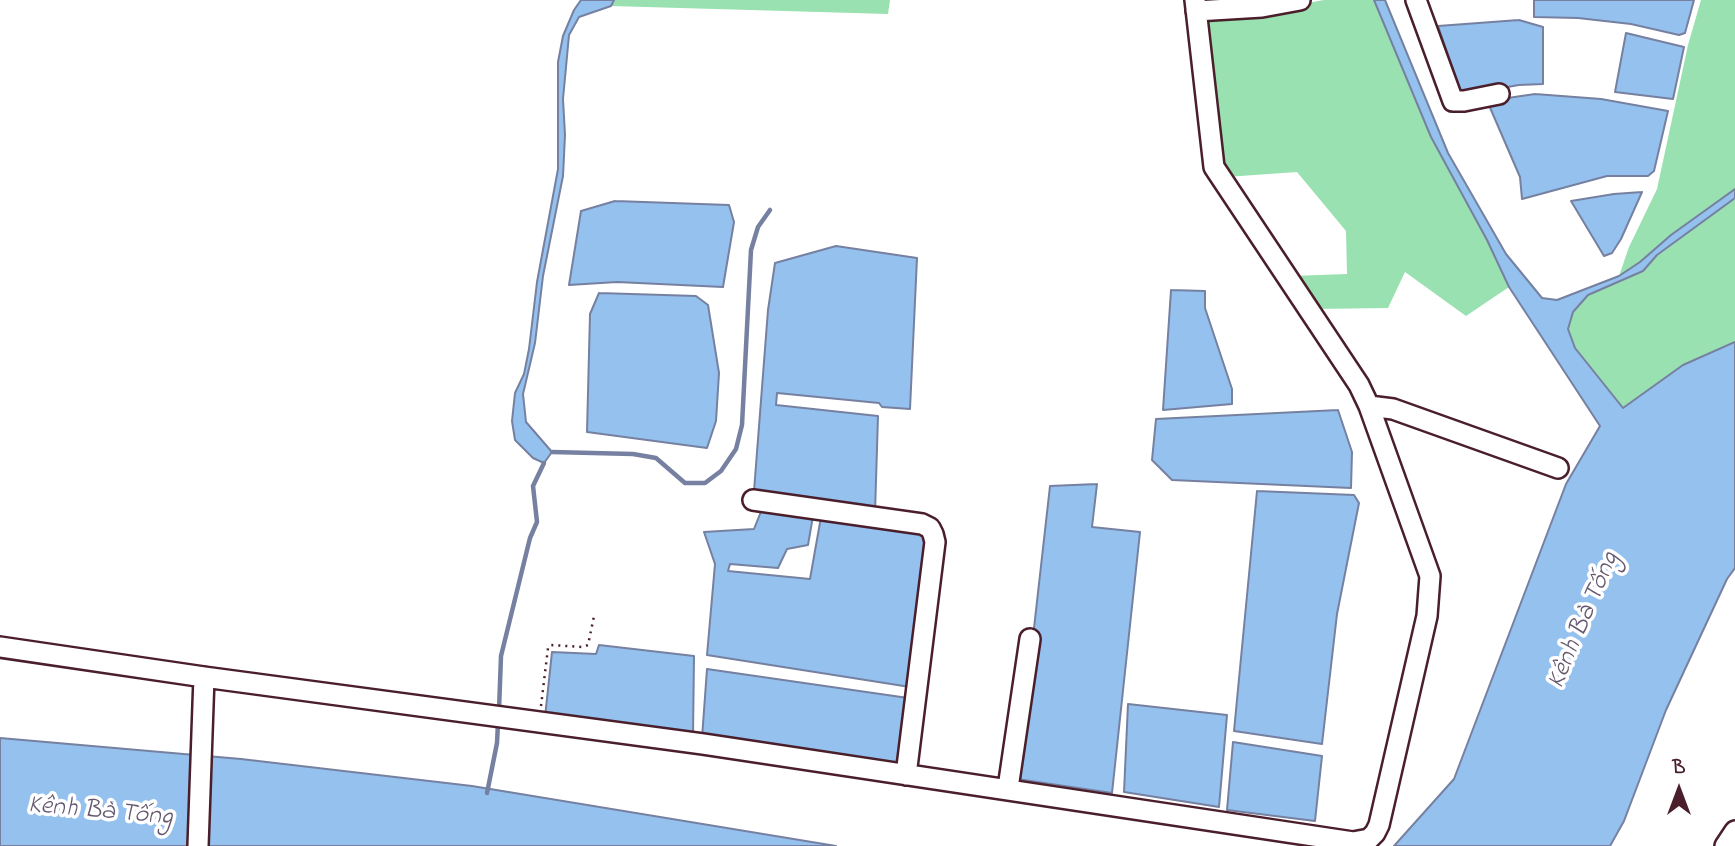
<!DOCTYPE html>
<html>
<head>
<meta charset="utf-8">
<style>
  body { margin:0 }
  #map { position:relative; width:1735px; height:846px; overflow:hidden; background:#fff; font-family:"Indie Flower",sans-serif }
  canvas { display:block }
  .north { position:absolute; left:1644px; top:755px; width:70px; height:70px; -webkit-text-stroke:5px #fff; paint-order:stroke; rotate:0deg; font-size:19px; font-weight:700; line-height:28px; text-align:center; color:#4a1f2b }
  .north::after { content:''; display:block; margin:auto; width:24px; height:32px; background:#4a1f2b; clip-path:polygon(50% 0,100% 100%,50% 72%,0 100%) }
</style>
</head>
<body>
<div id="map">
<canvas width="1735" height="846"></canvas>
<div class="north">B</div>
</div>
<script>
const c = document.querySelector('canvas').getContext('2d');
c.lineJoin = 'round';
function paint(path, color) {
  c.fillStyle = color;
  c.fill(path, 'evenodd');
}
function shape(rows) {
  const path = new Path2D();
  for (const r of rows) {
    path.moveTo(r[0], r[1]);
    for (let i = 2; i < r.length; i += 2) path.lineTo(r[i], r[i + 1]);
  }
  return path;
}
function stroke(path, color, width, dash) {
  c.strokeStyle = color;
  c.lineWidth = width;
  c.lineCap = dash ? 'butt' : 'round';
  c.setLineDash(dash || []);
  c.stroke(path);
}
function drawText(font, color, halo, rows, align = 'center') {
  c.font = font + ' "Indie Flower",sans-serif';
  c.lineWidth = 7;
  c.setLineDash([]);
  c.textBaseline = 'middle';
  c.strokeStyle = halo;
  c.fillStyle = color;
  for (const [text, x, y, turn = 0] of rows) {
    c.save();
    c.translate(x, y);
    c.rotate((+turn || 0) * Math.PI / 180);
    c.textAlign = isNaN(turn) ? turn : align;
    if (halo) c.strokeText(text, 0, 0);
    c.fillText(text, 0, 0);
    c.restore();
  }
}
paint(shape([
  [614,0,890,0,888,14,611,6],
  [1324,0,1374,0,1431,137,1487,240,1509,287,1466,316,1405,272,1388,308,1314,309,1291,276,1347,274,1346,231,1297,172,1226,177,1220,165,1202,15,1264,11],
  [1701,0,1735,0,1735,189,1671,235,1640,262,1619,276,1629,247,1657,189,1688,45],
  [1735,198,1735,342,1683,365,1623,409,1575,348,1568,329,1573,312,1588,295,1643,271,1657,256]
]), '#99e1b0');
const water = shape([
  [581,0,614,0,611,6,579,17,569,35,563,99,565,135,563,176,543,276,535,343,523,394,526,422,552,452,544,463,533,458,515,440,512,421,515,393,524,374,529,349,537,282,558,169,558,62,563,36,574,10,581,0],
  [1374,0,1385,0,1448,153,1506,254,1542,298,1557,300,1619,276,1640,262,1671,235,1735,189,1735,198,1657,255,1643,271,1588,295,1573,312,1568,329,1575,348,1623,408,1683,365,1735,342,1735,568,1727,579,1666,710,1624,821,1610,846,1394,846,1454,779,1566,484,1600,426,1509,287,1487,240,1431,137,1374,0],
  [1534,0,1694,0,1685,33,1679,35,1631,24,1578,18,1534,17,1534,0],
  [1519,20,1543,27,1543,84,1519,85,1462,95,1438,26,1519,20],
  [1626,33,1684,47,1673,99,1615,92,1626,33],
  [1535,94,1601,99,1668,111,1654,171,1648,176,1607,176,1522,199,1520,177,1488,103,1494,100,1535,94],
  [1642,192,1621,239,1612,253,1604,256,1571,201,1614,194,1642,192],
  [615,201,729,205,734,222,723,287,617,282,569,285,581,211,615,201],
  [836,246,917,258,910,409,882,407,879,403,777,393,776,405,878,416,875,513,754,491,768,310,775,263,836,246],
  [1171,290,1205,291,1205,308,1232,389,1232,404,1163,410,1171,290],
  [599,293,696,296,708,305,719,373,716,421,707,448,587,432,590,314,599,293],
  [1338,410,1352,452,1351,488,1172,480,1152,460,1156,419,1338,410],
  [1097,484,1092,527,1140,532,1112,793,1017,779,1050,486,1097,484],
  [1257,491,1354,495,1359,503,1337,614,1322,744,1234,731,1257,491],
  [762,509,813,516,808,545,787,549,778,568,730,564,728,571,810,579,821,517,923,532,930,543,910,687,707,655,715,564,704,532,754,529,762,509],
  [599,645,694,656,693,736,545,717,552,652,596,654,599,645],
  [707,669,908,698,899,769,702,738,707,669],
  [1128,704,1227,715,1219,807,1124,792,1128,704],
  [0,738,241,759,472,786,836,846,0,846,0,738],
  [1233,742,1322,756,1315,821,1227,810,1233,742]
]);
paint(water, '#94c1ee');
stroke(water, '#7680a0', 2);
stroke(shape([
  [552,452,633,454,656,458,685,483,705,483,721,471,736,449,742,425,751,250,758,227,770,210],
  [499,710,501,656,530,538,537,522,533,486,544,463],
  [487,793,497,743,498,723]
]), '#7680a0', 4.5);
const minor = shape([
  [1416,0,1453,101,1464,101,1499,94],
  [1196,11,1262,7,1300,0],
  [1369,406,1393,409,1558,468],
  [753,500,922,524,930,528,933,534,935,542,906,775],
  [0,647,204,677,703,744,1353,842,1369,839,1375,833,1379,825,1427,616,1430,576,1369,406,1359,385,1214,167,1195,0],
  [1008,788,1030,639],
  [198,846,204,677],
  [1725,846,1735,831]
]);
stroke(minor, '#4a1f2b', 24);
stroke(shape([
  [541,706,548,648,551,645,583,647,588,645,594,616]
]), '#4a1f2b', 2.5, [2, 5]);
stroke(minor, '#fff', 19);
drawText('italic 26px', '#64586f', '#fff', [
  ["Kênh Bà Tống",1585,621,-67],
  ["Kênh Bà Tống",100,813,5]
]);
</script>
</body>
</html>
